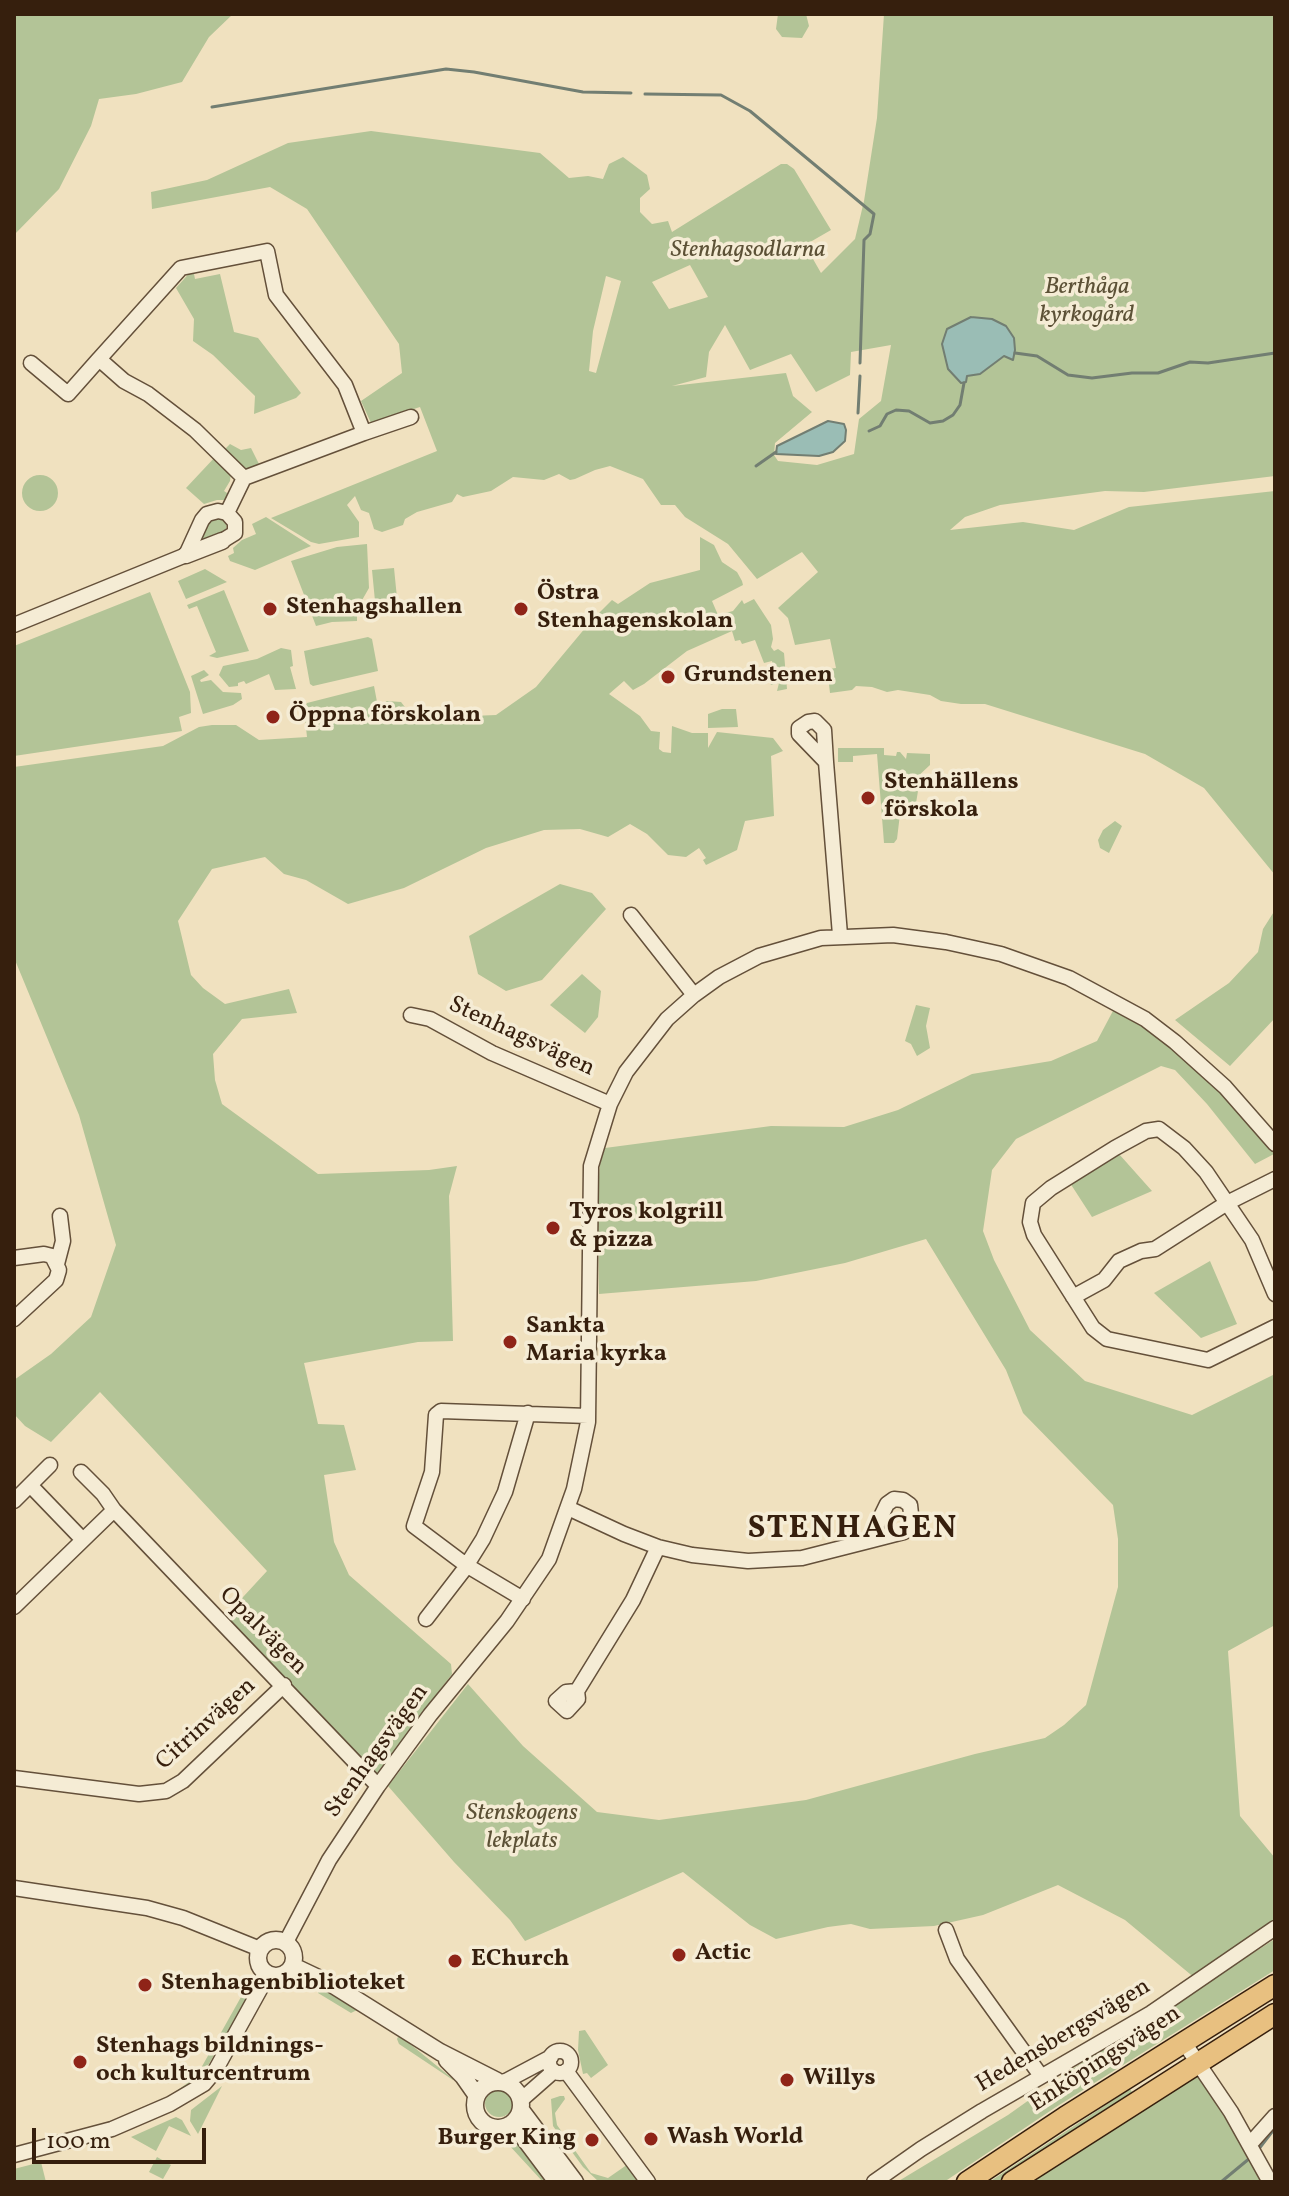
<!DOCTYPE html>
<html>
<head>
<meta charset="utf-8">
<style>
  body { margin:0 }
  #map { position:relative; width:1289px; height:2196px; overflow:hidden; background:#f0e1bf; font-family:Vollkorn,serif }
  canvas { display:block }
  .frame { position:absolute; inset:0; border:16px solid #361f0d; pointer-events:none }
  .scale { position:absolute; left:32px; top:2128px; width:174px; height:36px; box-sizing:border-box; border:4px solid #361f0d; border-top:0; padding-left:10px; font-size:24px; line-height:28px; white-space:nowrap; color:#361f0d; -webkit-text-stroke:6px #f5ecd5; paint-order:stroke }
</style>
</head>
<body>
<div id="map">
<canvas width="1289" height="2196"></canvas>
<div class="frame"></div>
<div class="scale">100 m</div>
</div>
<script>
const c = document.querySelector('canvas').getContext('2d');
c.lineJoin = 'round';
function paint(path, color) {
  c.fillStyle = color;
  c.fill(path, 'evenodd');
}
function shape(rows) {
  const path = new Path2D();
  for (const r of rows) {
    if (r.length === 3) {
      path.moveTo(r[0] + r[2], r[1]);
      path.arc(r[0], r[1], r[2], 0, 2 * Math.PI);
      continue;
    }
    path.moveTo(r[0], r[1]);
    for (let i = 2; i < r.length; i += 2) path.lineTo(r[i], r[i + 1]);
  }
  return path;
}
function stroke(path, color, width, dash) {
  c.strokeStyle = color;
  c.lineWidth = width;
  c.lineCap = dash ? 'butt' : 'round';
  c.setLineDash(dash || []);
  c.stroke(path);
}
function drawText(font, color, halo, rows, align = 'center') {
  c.font = font + ' Vollkorn,serif';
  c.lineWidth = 7;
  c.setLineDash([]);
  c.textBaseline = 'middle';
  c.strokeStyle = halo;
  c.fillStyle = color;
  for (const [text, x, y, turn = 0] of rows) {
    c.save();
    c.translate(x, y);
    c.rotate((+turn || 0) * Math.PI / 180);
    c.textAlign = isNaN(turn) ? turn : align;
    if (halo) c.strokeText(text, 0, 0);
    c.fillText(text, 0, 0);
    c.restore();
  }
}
paint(shape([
  [14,14,233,14,209,37,182,82,136,94,99,99,91,126,59,189,14,235],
  [778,14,806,14,809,26,802,38,782,37,776,29],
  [884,14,1275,14,1275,476,1144,492,1105,491,1000,505,965,517,950,530,1023,522,1074,530,1129,507,1275,491,1275,875,1204,788,1145,754,985,704,961,704,941,701,930,695,898,690,887,692,872,687,856,686,852,690,830,693,828,676,799,678,799,673,836,668,830,639,795,645,788,618,778,608,818,572,802,552,757,579,728,544,685,517,675,505,661,505,643,479,610,466,595,470,575,479,570,480,559,474,544,480,513,477,491,491,463,497,457,494,452,502,417,512,405,519,403,525,382,532,374,529,369,513,361,510,355,496,347,505,359,522,359,537,319,544,311,542,271,518,437,451,420,407,371,423,361,401,402,373,399,344,307,209,270,187,152,209,151,192,207,180,288,143,371,131,540,153,569,178,588,176,603,179,609,164,623,157,647,175,650,189,640,198,640,212,652,224,668,221,672,232,781,164,787,164,794,169,831,230,805,245,821,273,855,239,864,201,877,118],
  [690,265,708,297,669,309,652,282],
  [606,276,621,281,596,373,589,371,593,331],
  [725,325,750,370,791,354,816,392,850,375,851,352,891,345,881,401,859,419,854,454,817,465,778,461,774,455,775,443,812,412,793,396,786,373,672,386,706,377,709,352],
  [193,269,195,279,220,274,234,332,258,338,301,393,296,398,254,414,255,396,213,355,193,341,194,319,176,288],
  [230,444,241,450,251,448,261,468,246,470,224,450],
  [216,456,231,472,230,481,224,491,230,495,227,500,217,500,204,504,186,488],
  [40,493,18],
  [222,516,227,522,226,530,198,543,208,519],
  [266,517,311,546,255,570,230,561,228,556,234,553,233,548,242,540,256,534,252,524],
  [700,537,714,545,722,562,737,572,742,581,743,585,712,601,718,615,733,611,742,600,744,604,754,599,771,625,773,639,771,647,774,651,778,649,784,653,787,689,777,691,779,683,771,685,770,682,775,680,772,661,764,663,755,640,742,644,740,640,735,641,732,631,687,651,644,684,633,690,624,681,609,694,640,716,651,731,660,732,659,749,663,752,671,753,672,726,692,733,708,733,708,748,717,732,773,738,783,751,771,756,774,816,745,821,737,850,706,865,703,860,706,858,699,848,686,857,668,855,647,834,630,824,608,837,580,829,544,830,486,848,404,888,348,904,306,880,284,874,265,857,212,869,178,921,191,975,203,988,225,1004,289,989,297,1013,242,1019,213,1054,215,1080,222,1104,318,1174,429,1170,457,1166,449,1196,453,1341,418,1342,304,1363,318,1424,344,1425,356,1470,324,1475,334,1542,349,1575,451,1664,452,1674,378,1773,368,1774,220,1622,267,1571,100,1392,51,1442,25,1426,14,1414,14,1380,51,1354,91,1317,116,1245,79,1115,15,960,14,767,163,746,199,727,212,725,236,725,259,740,307,737,304,709,307,703,374,686,378,707,387,701,401,702,408,711,423,718,496,715,536,687,591,621,612,600,618,604,650,583,700,570],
  [367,544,369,588,357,609,357,621,332,622,316,626,291,561,337,547],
  [394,568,397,598,375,601,372,570],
  [205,569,227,582,186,599,178,581],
  [224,590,249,651,217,658,209,656,216,652,197,606,189,609,187,605],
  [150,592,190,692,191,713,179,717,182,731,14,756,14,646],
  [368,637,372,639,378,671,313,686,310,684,304,651],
  [281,648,291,650,293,666,290,667,296,689,275,690,269,674,246,684,244,681,238,683,238,686,229,687,219,675,223,666,257,659],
  [204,670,209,675,200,680,201,682,211,680,223,692,241,693,242,699,233,705,203,714,191,676],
  [722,709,736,709,738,727,708,728,708,714],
  [838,748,884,748,884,755,896,756,897,752,900,752,906,759,907,753,930,754,930,765,915,779,918,791,915,809,906,809,905,814,900,814,897,839,894,843,884,843,877,754,853,756,853,762,838,762],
  [1115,821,1122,826,1109,853,1100,848,1098,840,1103,830],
  [560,884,592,893,606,909,542,980,506,991,478,974,469,936],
  [1275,910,1275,1018,1230,1066,1175,1020,1229,983,1258,952,1263,929],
  [582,974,601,991,598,1017,585,1033,550,1005],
  [916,1005,930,1008,926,1026,930,1048,917,1056,911,1044,905,1041],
  [1114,1009,1152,1032,1186,1059,1252,1125,1274,1154,1255,1164,1207,1104,1175,1070,1161,1066,1016,1139,992,1170,983,1231,994,1260,1030,1330,1085,1381,1192,1415,1275,1374,1275,1625,1228,1651,1240,1816,1275,1858,1275,1928,1196,1979,1125,1920,1058,1885,983,1915,934,1926,870,1929,851,1924,828,1927,776,1939,750,1925,683,1872,525,1941,510,1920,454,1862,388,1786,468,1684,523,1746,597,1812,659,1820,806,1800,975,1754,1045,1738,1064,1725,1086,1705,1118,1587,1118,1539,1113,1505,1023,1413,1006,1370,926,1239,845,1263,756,1281,599,1294,598,1189,600,1164,605,1148,771,1126,844,1127,898,1110,972,1074,1051,1061,1097,1041],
  [1119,1154,1152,1191,1092,1217,1070,1183],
  [1210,1261,1237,1324,1201,1338,1154,1293],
  [1275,1939,1275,1970,1056,2107,944,2182,897,2182,1008,2115,1074,2068],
  [319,1985,359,2009,351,2013,318,1993],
  [245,1996,248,1997,203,2074,191,2085,172,2094,196,2077,241,1997],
  [585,2030,608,2065,591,2078,587,2073,583,2074,578,2050,579,2031],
  [399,2035,453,2079,453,2080,399,2044,397,2039],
  [1201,2069,1274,2182,1025,2182],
  [222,2086,198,2134,190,2121,191,2110],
  [1130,2089,1134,2095,1002,2182,989,2182],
  [499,2103,14],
  [560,2096,564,2096,565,2099,555,2113,557,2125,591,2173,608,2178,631,2162,642,2182,599,2182,583,2167,553,2126,551,2099],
  [176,2117,182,2120,191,2136,169,2126,156,2151,131,2137],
  [488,2132,516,2141,550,2182,543,2182,508,2144,474,2137],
  [157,2157,171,2165,163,2179,149,2172],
  [41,2162,46,2182,14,2182,14,2169]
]), '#b3c497');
const water = shape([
  [971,317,992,319,1006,326,1014,338,1015,350,1013,360,1004,356,980,374,967,376,966,382,961,383,948,369,942,344,947,329,971,317],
  [828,421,844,424,846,430,845,441,833,452,819,456,776,454,777,446,828,421]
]);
paint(water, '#9abdb5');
stroke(water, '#727e72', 2);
stroke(shape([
  [645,94,721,95,750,111,874,214,870,234,864,240,860,363],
  [212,107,446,69,474,72,583,92,631,93],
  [1015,353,1037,356,1068,375,1092,378,1132,373,1158,373,1190,362,1208,363,1275,353],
  [858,413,860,376],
  [869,431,880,426,887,414,896,410,909,411,930,423,943,421,953,415,960,405,964,383],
  [756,466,776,452],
  [1258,2150,1275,2128],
  [1221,2182,1250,2158]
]), '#727e72', 3);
const minor = shape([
  [31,363,68,394,99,359],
  [364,433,411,417],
  [227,513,244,478,364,433,345,385,276,295,267,251,181,268,99,359,124,381,148,394,195,430,244,478],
  [14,625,186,555,202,520,207,514,218,511,227,513,235,522,235,533,222,541],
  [826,762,824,730,815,721,808,722,799,728,799,734,826,762,840,935],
  [631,915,694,995],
  [411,1015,430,1019,492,1053,610,1104],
  [14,1258,44,1254,52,1256,59,1270,56,1280,14,1319],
  [57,1264,63,1241,60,1216],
  [1275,1294,1252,1240,1206,1172,1184,1148,1159,1129,1146,1131,1115,1148,1051,1188,1033,1203,1030,1222,1034,1235,1093,1328,1107,1339,1208,1360,1275,1327],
  [1073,1297,1104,1280,1119,1261,1141,1251,1155,1249,1227,1203,1275,1179],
  [81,1472,103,1494,114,1510,378,1786],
  [30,1485,83,1540],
  [14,1501,50,1465],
  [568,1508,624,1534,658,1547,692,1555,748,1561,802,1558,869,1541,887,1504,894,1499,903,1500,910,1505,912,1523,904,1532,869,1541],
  [523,1599,466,1565,414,1526,432,1472,436,1415,441,1411,588,1416],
  [14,1607,114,1510],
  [426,1619,463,1571,483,1539,505,1492,528,1413],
  [577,1691,578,1699,567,1711,556,1701,566,1692,577,1691,633,1600,658,1547],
  [14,1778,139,1794,166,1791,183,1781,284,1685],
  [14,1888,147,1908,183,1918,260,1949],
  [946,1930,957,1959,1041,2076],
  [286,1942,329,1860,378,1786,430,1715,507,1621,549,1559,574,1489,588,1422,591,1166,610,1104,626,1072,667,1019,694,995,719,977,759,956,821,938,893,935,946,942,1001,954,1069,978,1145,1019,1175,1042,1225,1087,1275,1144],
  [1183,2041,1231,2112,1270,2182],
  [560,2062,11],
  [566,2071,648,2182],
  [504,2082,551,2057],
  [521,2100,554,2071],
  [1250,2144,1275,2116],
  [14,2155,112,2129,170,2104,204,2084,215,2071,268,1975],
  [874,2182,921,2149,982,2111,1151,2013,1275,1928]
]);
const tertiary = shape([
  [186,555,222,541],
  [276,1958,18],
  [293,1966,333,1985,440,2052,497,2081],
  [447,2060,463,2076,477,2096],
  [498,2105,23],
  [521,2110,575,2182],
  [509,2125,521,2134,557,2182]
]);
const primary = shape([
  [967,2182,1065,2117,1275,1985],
  [1012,2182,1275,2014]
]);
stroke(minor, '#64503a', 17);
stroke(tertiary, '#64503a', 19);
stroke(primary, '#361f0d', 23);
stroke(minor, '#f5ecd5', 14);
stroke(tertiary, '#f5ecd5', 16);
stroke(primary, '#e8c080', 20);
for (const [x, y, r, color] of [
  [270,609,8,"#8f2418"],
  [521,609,8,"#8f2418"],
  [668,677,8,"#8f2418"],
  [273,717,8,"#8f2418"],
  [868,798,8,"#8f2418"],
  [553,1228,8,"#8f2418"],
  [510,1342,8,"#8f2418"],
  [679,1955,8,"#8f2418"],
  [455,1961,8,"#8f2418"],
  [145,1985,8,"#8f2418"],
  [80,2062,8,"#8f2418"],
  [787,2080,8,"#8f2418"],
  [651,2139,8,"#8f2418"],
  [592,2140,8,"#8f2418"]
]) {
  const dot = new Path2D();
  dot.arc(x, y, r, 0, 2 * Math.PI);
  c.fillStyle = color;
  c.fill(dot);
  stroke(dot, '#f5ecd5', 3);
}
drawText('italic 24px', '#5c5136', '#f5ecd5', [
  ["Stenhagsodlarna",748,252],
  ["Berthåga",1087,289],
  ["kyrkogård",1087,317],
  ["Stenskogens",522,1815],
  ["lekplats",522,1843]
]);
drawText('bold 24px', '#361f0d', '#f5ecd5', [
  ["Östra",537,595],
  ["Stenhagenskolan",537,623],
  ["Stenhagshallen",286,609],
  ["Grundstenen",684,677],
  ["Öppna förskolan",289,717],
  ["Stenhällens",884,784],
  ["förskola",884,812],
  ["Tyros kolgrill",569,1214],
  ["& pizza",569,1242],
  ["Sankta",526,1328],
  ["Maria kyrka",526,1356],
  ["Actic",695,1955],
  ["EChurch",471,1961],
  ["Stenhagenbiblioteket",161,1985],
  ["Stenhags bildnings-",96,2048],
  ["och kulturcentrum",96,2076],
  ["Willys",803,2080],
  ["Wash World",667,2139],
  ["Burger King",576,2140,"right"]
], 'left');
drawText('24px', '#361f0d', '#f5ecd5', [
  ["Stenhagsvägen",521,1038,25],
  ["Opalvägen",262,1632,45],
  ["Citrinvägen",207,1725,-42],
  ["Stenhagsvägen",378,1752,-54],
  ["Hedensbergsvägen",1064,2037,-31],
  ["Enköpingsvägen",1106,2060,-33]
]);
c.letterSpacing = '2px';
drawText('bold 32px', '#361f0d', '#f5ecd5', [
  ["STENHAGEN",853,1531]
]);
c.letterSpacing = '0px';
</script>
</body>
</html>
